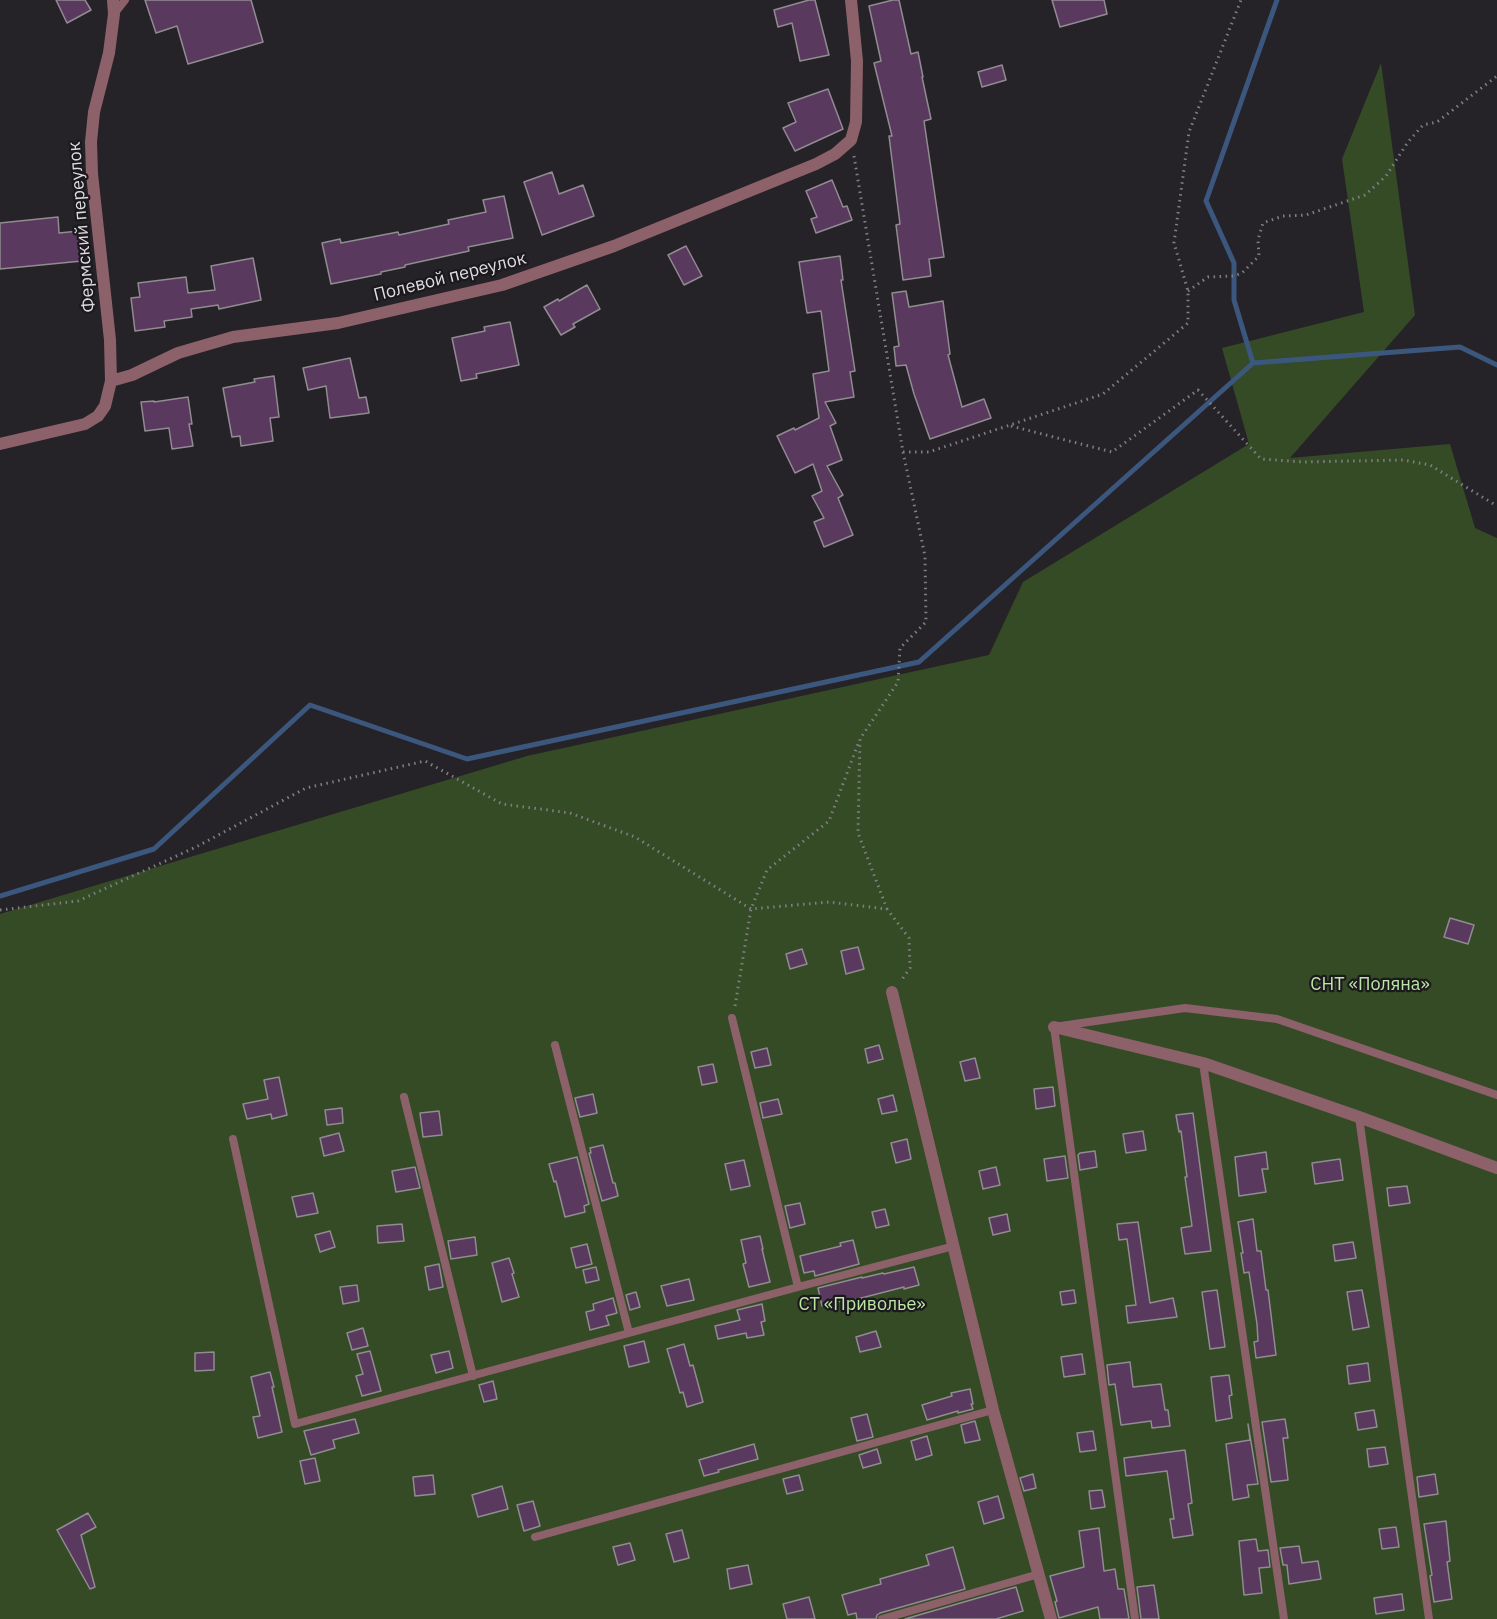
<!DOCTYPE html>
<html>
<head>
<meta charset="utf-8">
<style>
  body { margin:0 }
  canvas { display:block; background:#252228 }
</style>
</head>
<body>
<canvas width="1497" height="1619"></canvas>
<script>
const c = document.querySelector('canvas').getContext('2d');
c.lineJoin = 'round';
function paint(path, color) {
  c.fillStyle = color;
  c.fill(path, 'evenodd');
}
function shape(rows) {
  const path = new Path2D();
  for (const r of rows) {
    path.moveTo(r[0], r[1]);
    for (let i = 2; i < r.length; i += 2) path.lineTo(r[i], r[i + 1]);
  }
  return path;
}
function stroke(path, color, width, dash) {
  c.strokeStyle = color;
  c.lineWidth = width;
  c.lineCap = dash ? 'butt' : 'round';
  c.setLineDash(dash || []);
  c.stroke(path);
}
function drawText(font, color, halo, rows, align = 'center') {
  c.font = font + ' "IBM Plex Sans",sans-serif';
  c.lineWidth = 4.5;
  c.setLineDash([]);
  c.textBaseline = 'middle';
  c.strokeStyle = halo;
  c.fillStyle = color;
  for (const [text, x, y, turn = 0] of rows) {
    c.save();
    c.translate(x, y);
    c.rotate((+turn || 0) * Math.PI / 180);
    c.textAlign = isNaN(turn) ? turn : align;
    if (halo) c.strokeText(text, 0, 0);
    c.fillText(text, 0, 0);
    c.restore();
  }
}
paint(shape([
  [1381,63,1415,315,1290,458,1450,444,1475,528,1497,538,1497,1619,0,1619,0,914,527,756,989,655,1023,582,1249,444,1222,348,1364,312,1342,159]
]), '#344b26');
stroke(shape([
  [1253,363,1234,300,1234,263,1206,201,1277,0],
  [0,896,154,849,310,705,467,759,919,662,1253,363,1460,347,1497,365]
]), '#3c577e', 5);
const building = shape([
  [56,0,85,0,91,10,67,23,56,0],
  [145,0,251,0,263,42,188,64,177,26,156,33,145,0],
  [809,0,815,0,829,55,800,61,792,23,778,27,774,10,809,0],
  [893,0,899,0,911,54,918,52,923,77,922,77,931,119,924,121,944,257,929,259,931,276,903,280,896,225,900,224,889,136,892,136,874,63,881,61,869,6,893,0],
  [1052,0,1104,0,1107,14,1060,27,1052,0],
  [1002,65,1006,80,982,87,978,72,1002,65],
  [828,89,843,129,795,151,783,128,796,122,788,103,828,89],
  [552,172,559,194,583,185,594,216,542,235,524,182,552,172],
  [832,180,843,207,847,206,852,220,816,233,811,219,817,217,806,191,832,180],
  [504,196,513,238,468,247,469,251,405,265,405,267,381,272,381,274,331,284,322,243,340,239,341,243,398,232,399,235,449,224,448,220,486,212,483,200,504,196],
  [58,217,59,233,79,231,82,261,0,269,0,223,58,217],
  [686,246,702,276,684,285,668,255,686,246],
  [840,256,843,280,841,280,855,371,850,372,854,397,825,402,836,423,830,426,842,460,827,466,843,495,838,498,853,535,824,547,814,522,824,518,812,496,822,491,813,464,795,473,777,436,794,428,795,430,819,418,813,374,829,371,821,311,807,313,799,262,840,256],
  [253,258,261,300,219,309,218,305,191,309,192,317,164,321,165,327,135,331,131,298,140,297,138,283,186,277,188,293,215,290,211,266,253,258],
  [587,285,600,309,573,324,575,327,561,335,544,307,558,299,559,301,587,285],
  [906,291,909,307,943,301,950,354,948,355,962,407,984,399,991,418,930,439,914,394,906,365,896,366,894,347,899,346,892,293,906,291],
  [510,322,519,365,476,374,477,378,461,381,452,338,485,331,484,327,510,322],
  [350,358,359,398,366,397,369,413,330,418,326,386,308,390,303,368,350,358],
  [274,376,279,417,270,418,273,441,241,446,240,436,232,437,223,388,255,382,254,379,274,376],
  [188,397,192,424,189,424,193,446,172,449,169,428,145,431,141,402,154,401,154,402,188,397],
  [1450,918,1474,925,1468,944,1444,937,1450,918],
  [858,947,864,969,846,974,841,951,858,947],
  [802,949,807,964,790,969,786,954,802,949],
  [879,1045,883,1059,868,1063,865,1049,879,1045],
  [767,1048,771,1065,755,1068,751,1052,767,1048],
  [975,1058,980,1078,965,1081,960,1062,975,1058],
  [713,1064,717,1082,702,1085,698,1067,713,1064],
  [279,1077,287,1115,272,1119,271,1114,247,1119,243,1104,268,1099,264,1080,279,1077],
  [1053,1087,1055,1106,1036,1109,1034,1089,1053,1087],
  [593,1094,597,1113,580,1117,575,1098,593,1094],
  [893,1095,897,1111,882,1114,878,1099,893,1095],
  [778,1099,782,1114,763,1118,760,1103,778,1099],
  [342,1108,343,1123,327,1125,325,1110,342,1108],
  [439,1111,442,1135,423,1137,420,1113,439,1111],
  [1193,1113,1211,1251,1185,1254,1181,1228,1192,1226,1185,1177,1187,1177,1181,1131,1179,1132,1176,1115,1193,1113],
  [1143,1131,1146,1150,1126,1153,1123,1134,1143,1131],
  [339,1133,344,1151,324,1156,320,1138,339,1133],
  [907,1139,911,1159,896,1163,891,1143,907,1139],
  [603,1145,613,1183,615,1183,618,1196,602,1201,589,1153,591,1153,590,1148,603,1145],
  [1095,1151,1097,1167,1080,1170,1078,1155,1080,1153,1095,1151],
  [1266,1152,1268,1169,1262,1169,1266,1192,1239,1196,1235,1157,1266,1152],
  [1065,1156,1068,1178,1047,1181,1044,1159,1065,1156],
  [577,1157,589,1204,584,1206,585,1212,565,1217,556,1181,554,1182,549,1164,577,1157],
  [1340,1159,1343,1180,1315,1184,1312,1163,1340,1159],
  [744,1160,750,1186,731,1190,725,1164,744,1160],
  [415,1167,420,1188,396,1192,392,1171,415,1167],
  [996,1167,1000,1185,983,1189,979,1171,996,1167],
  [1407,1186,1410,1203,1389,1206,1387,1188,1407,1186],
  [313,1193,318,1213,297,1217,292,1197,313,1193],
  [800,1203,805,1224,790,1228,785,1206,800,1203],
  [885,1209,889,1225,876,1228,872,1212,885,1209],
  [1007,1214,1010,1231,993,1235,989,1218,1007,1214],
  [1253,1219,1257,1251,1261,1251,1266,1290,1268,1290,1276,1355,1256,1358,1254,1342,1258,1341,1257,1324,1249,1272,1244,1273,1241,1253,1243,1253,1238,1222,1253,1219],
  [1138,1222,1150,1303,1173,1298,1177,1317,1128,1323,1126,1306,1136,1305,1127,1239,1119,1240,1117,1224,1138,1222],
  [402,1224,404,1241,378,1243,377,1226,402,1224],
  [330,1231,335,1247,320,1252,315,1235,330,1231],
  [760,1236,763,1249,762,1249,770,1282,749,1287,743,1264,746,1263,741,1240,760,1236],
  [475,1237,477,1255,451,1259,448,1241,475,1237],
  [853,1240,859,1264,815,1276,814,1271,804,1273,800,1256,841,1246,840,1243,853,1240],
  [1353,1242,1356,1258,1335,1261,1333,1245,1353,1242],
  [587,1244,592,1264,576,1268,571,1248,587,1244],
  [509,1258,514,1273,512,1274,519,1297,502,1302,492,1263,509,1258],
  [439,1264,443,1287,429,1290,425,1267,439,1264],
  [596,1267,599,1280,586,1283,583,1270,596,1267],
  [914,1267,919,1285,904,1289,904,1287,842,1303,841,1301,822,1306,818,1288,862,1277,862,1278,883,1273,884,1274,914,1267],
  [689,1279,694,1300,667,1306,661,1286,689,1279],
  [357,1285,359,1301,343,1304,340,1287,357,1285],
  [1074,1290,1076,1303,1062,1305,1060,1292,1074,1290],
  [1217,1290,1225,1347,1210,1349,1202,1292,1217,1290],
  [1362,1290,1369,1327,1353,1330,1347,1292,1362,1290],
  [636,1292,640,1307,630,1310,626,1295,636,1292],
  [613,1298,617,1313,606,1316,609,1325,590,1330,586,1312,594,1310,593,1304,613,1298],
  [762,1304,765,1321,761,1322,764,1335,747,1338,746,1333,718,1339,715,1326,740,1320,737,1310,762,1304],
  [363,1328,368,1346,352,1350,347,1333,363,1328],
  [876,1331,881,1347,860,1352,856,1337,876,1331],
  [644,1341,649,1362,629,1367,624,1346,644,1341],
  [684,1344,690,1366,693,1365,703,1402,687,1407,683,1392,680,1393,667,1349,684,1344],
  [370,1351,381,1391,362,1396,356,1376,363,1374,357,1354,370,1351],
  [449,1351,453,1368,436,1373,431,1355,449,1351],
  [214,1352,214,1370,195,1371,195,1353,214,1352],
  [1082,1354,1085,1374,1064,1377,1061,1357,1082,1354],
  [1130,1362,1133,1387,1161,1384,1165,1410,1168,1410,1170,1426,1152,1428,1151,1421,1121,1425,1115,1384,1109,1385,1107,1365,1130,1362],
  [1368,1363,1370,1381,1349,1384,1347,1366,1368,1363],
  [270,1372,274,1387,272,1387,282,1432,258,1438,253,1417,260,1416,251,1377,270,1372],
  [1229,1375,1232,1395,1229,1396,1232,1418,1216,1421,1211,1377,1229,1375],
  [493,1381,497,1399,484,1402,479,1385,493,1381],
  [970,1389,973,1404,971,1404,973,1409,958,1413,958,1411,927,1420,922,1405,952,1396,951,1393,970,1389],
  [1374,1410,1377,1427,1358,1430,1355,1413,1374,1410],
  [867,1414,873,1437,857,1441,851,1418,867,1414],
  [355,1419,359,1433,333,1440,335,1448,311,1455,304,1431,355,1419],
  [1285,1419,1288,1438,1283,1438,1288,1480,1271,1482,1262,1422,1285,1419],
  [975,1421,980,1440,965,1443,961,1425,975,1421],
  [1248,1424,1258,1484,1247,1485,1249,1497,1233,1500,1226,1444,1250,1440,1248,1424],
  [1093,1431,1096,1450,1080,1452,1077,1433,1093,1431],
  [927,1436,932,1455,916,1460,911,1441,927,1436],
  [754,1444,758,1459,718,1470,719,1472,704,1476,699,1460,754,1444],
  [1385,1447,1388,1464,1369,1467,1367,1449,1385,1447],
  [877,1449,881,1463,863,1468,859,1455,877,1449],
  [1185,1450,1192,1503,1188,1504,1193,1535,1173,1538,1170,1519,1174,1519,1167,1471,1126,1476,1124,1458,1185,1450],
  [315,1458,320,1481,305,1484,300,1461,315,1458],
  [1033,1474,1036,1488,1024,1491,1020,1478,1033,1474],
  [1435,1474,1438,1494,1419,1497,1417,1477,1435,1474],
  [433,1475,435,1494,415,1496,413,1477,433,1475],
  [799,1475,803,1490,787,1494,783,1479,799,1475],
  [502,1486,508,1509,478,1517,472,1495,502,1486],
  [1102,1490,1105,1507,1091,1509,1089,1491,1102,1490],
  [998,1496,1004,1518,984,1524,978,1502,998,1496],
  [533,1501,540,1526,524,1531,517,1505,533,1501],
  [88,1513,96,1527,81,1535,95,1587,90,1589,57,1530,88,1513],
  [1446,1521,1450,1561,1447,1562,1452,1599,1434,1602,1430,1576,1432,1575,1424,1524,1446,1521],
  [1396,1527,1399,1547,1382,1549,1379,1529,1396,1527],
  [1099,1528,1104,1571,1115,1569,1118,1589,1124,1589,1129,1619,1100,1619,1098,1607,1059,1618,1055,1602,1057,1601,1050,1576,1084,1567,1079,1531,1099,1528],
  [682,1530,689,1558,674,1562,666,1534,682,1530],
  [1256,1539,1258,1551,1268,1550,1270,1567,1259,1568,1262,1593,1244,1595,1239,1541,1256,1539],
  [630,1543,635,1560,618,1565,613,1547,630,1543],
  [1299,1546,1302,1563,1318,1561,1321,1579,1289,1584,1287,1565,1283,1565,1280,1548,1299,1546],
  [953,1547,965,1589,880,1613,877,1615,876,1619,857,1619,856,1613,848,1615,842,1595,881,1584,880,1579,929,1565,926,1555,953,1547],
  [748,1565,752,1584,730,1589,727,1569,748,1565],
  [1154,1585,1159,1619,1141,1619,1137,1587,1154,1585],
  [1016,1587,1023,1611,996,1619,905,1619,1016,1587],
  [1402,1594,1404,1610,1376,1614,1374,1598,1402,1594],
  [809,1597,815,1619,787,1619,783,1604,809,1597]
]);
paint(building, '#59395e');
stroke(building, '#918b92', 1.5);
stroke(shape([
  [854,156,903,452,925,556,926,622,900,648,898,682,860,739,858,833,887,909],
  [1188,291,1208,277,1234,276,1242,273,1259,256,1258,240,1263,223,1283,216,1306,215,1365,195,1386,176,1408,142,1423,125,1437,122,1497,76],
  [1011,426,1112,452,1198,390,1261,459,1303,462,1403,460,1430,465,1497,506],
  [903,452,929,452,1103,394,1188,323,1188,291,1174,243,1189,132,1241,0],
  [0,910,78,901,196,847,306,788,425,761,502,804,570,813,635,837,751,909,829,902,887,909,909,938,910,968,901,981],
  [735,1006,751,909,767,870,829,821,858,744]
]), '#817f84', 3, [1.5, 4.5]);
stroke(shape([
  [114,14,125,0],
  [732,1018,798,1287,954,1246],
  [555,1045,629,1333],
  [1203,1063,1284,1619],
  [404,1097,473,1376],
  [1359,1117,1429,1619],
  [233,1139,295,1424,798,1287],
  [535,1537,993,1410],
  [882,1619,1039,1574],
  [1135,1619,1054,1027,1185,1008,1277,1019,1497,1095]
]), '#8d616a', 8);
stroke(shape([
  [111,381,132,375,178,353,233,337,338,323,502,285,614,246,816,164,835,154,851,140,856,122,857,61,851,0],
  [0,444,85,424,98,416,105,406,111,381,110,340,92,174,91,142,94,112,109,53,114,14,113,0],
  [892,992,993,1410,1051,1619],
  [1054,1027,1203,1063,1359,1117,1497,1168]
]), '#8d616a', 12);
drawText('18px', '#dedce0', '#1c191e', [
  ["Фермский переулок",82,227,-95],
  ["Полевой переулок",450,277,-14]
]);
drawText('18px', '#bbe7a3', '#1c191e', [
  ["СНТ «Поляна»",1370,985],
  ["СТ «Приволье»",862,1305]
]);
</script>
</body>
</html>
